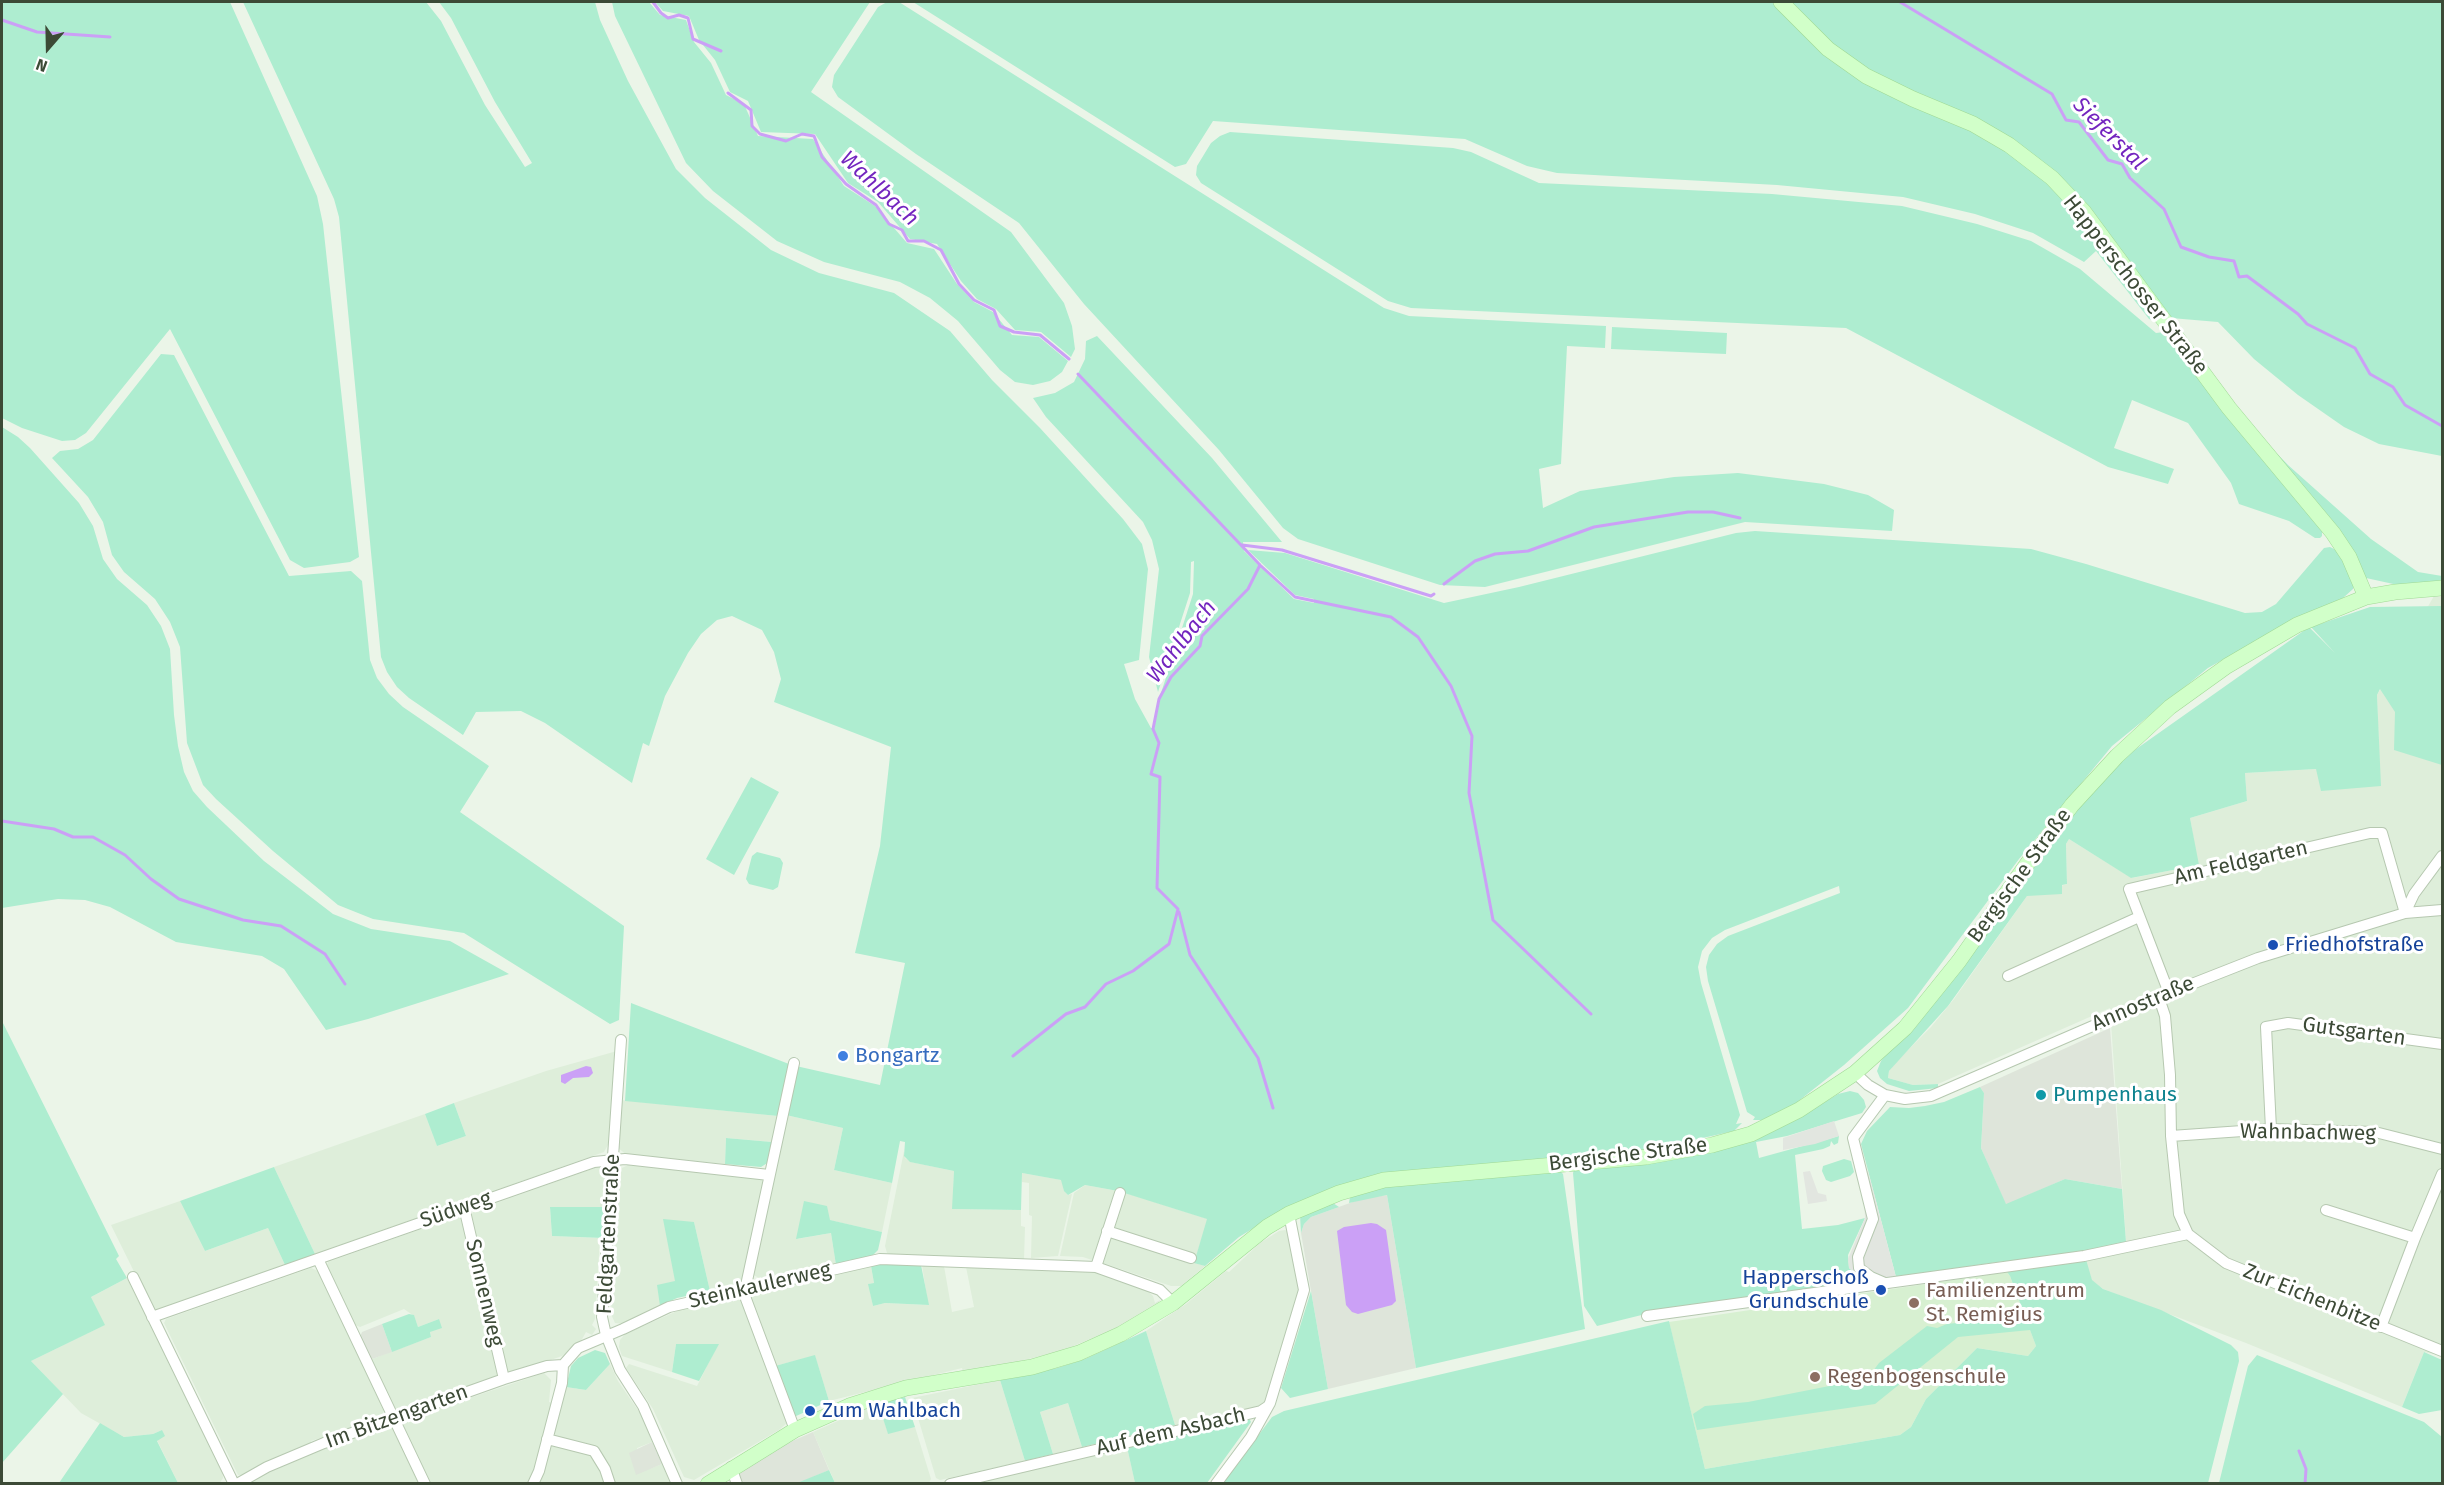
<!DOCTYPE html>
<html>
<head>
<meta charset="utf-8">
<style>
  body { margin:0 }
  #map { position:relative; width:2444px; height:1485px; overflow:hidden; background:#ebf5e8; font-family:"Fira Sans",sans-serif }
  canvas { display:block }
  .frame { position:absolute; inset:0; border:3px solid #3c4a36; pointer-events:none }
  .north { position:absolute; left:18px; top:18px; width:60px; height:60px; -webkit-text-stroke:4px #fff; paint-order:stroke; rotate:200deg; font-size:16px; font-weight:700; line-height:24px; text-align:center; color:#3c4a36 }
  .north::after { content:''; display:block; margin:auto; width:21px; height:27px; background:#3c4a36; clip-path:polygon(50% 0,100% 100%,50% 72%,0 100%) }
</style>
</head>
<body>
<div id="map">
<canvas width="2444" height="1485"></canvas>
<div class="frame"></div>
<div class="north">N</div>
</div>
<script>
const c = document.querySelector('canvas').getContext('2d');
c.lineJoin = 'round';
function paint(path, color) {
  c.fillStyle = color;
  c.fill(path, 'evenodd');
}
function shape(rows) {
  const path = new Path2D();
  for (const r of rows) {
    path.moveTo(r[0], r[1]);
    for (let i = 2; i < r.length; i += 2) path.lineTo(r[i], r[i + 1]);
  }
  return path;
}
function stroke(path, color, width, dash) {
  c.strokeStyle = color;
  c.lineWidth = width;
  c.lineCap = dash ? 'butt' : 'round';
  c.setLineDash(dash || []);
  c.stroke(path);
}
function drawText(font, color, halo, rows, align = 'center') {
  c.font = font + ' "Fira Sans",sans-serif';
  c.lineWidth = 6;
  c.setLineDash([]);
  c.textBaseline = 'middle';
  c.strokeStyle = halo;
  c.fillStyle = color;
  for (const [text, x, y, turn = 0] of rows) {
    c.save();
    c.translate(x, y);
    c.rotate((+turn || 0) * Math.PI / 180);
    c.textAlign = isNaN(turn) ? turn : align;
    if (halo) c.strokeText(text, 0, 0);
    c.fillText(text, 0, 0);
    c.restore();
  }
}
paint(shape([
  [2434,596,2442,597,2442,1356,2424,1352,2402,1407,2246,1343,2103,1289,2092,1281,2084,1256,2126,1241,2110,1008,1938,1084,1913,1085,1888,1078,1889,1071,1895,1063,1931,1027,1954,999,2027,896,2067,884,2066,844,2069,839,2132,878,2198,865,2190,818,2247,801,2245,773,2316,769,2380,786,2377,695],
  [617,1051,609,1143,604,1152,315,1254,274,1167,425,1114,437,1146,466,1136,454,1103,546,1071],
  [621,1100,778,1116,773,1142,726,1138,725,1164,627,1155,618,1148],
  [786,1115,843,1128,834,1170,892,1183,882,1232,829,1220,797,1239,831,1233,836,1265,764,1281,752,1274],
  [904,1151,905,1158,911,1162,954,1171,953,1209,1021,1210,1021,1226,1025,1227,1024,1260,893,1256,887,1253,885,1246],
  [628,1165,761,1179,763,1182,744,1280,734,1285,710,1291,694,1222,675,1281,660,1306,624,1324,615,1323,611,1314,620,1169],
  [600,1166,607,1174,606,1192,603,1193,602,1207,550,1208,552,1236,600,1238,595,1319,592,1325,596,1329,592,1335,586,1332,581,1341,562,1356,511,1374,507,1371,470,1217,474,1211],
  [1022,1173,1062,1180,1064,1190,1068,1195,1072,1194,1058,1256,1031,1258,1032,1216,1029,1215,1029,1183,1022,1182],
  [1085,1185,1118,1191,1094,1258,1092,1260,1083,1257,1060,1256,1074,1193],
  [1123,1192,1208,1219,1196,1257,1110,1230],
  [180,1201,205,1251,268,1228,285,1265,158,1310,152,1308,111,1225],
  [461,1215,499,1374,497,1379,399,1411,392,1408,369,1360,431,1337,430,1332,439,1319,418,1327,414,1316,404,1309,360,1327,353,1324,326,1268,328,1262],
  [1285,1230,1289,1232,1299,1290,1266,1400,1259,1406,1175,1425,1146,1331,1186,1304,1226,1271,1229,1272,1260,1243,1279,1231],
  [1108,1236,1205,1266,1181,1286,1171,1286,1103,1263,1101,1261],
  [922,1265,944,1266,952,1312,974,1307,966,1267,1096,1272,1148,1291,1153,1296,1155,1303,1160,1300,1159,1303,1121,1326,1064,1350,1017,1362,963,1372,962,1368,829,1401,815,1356,775,1366,751,1300,754,1293,871,1266,874,1283,869,1284,873,1306,885,1303,928,1305],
  [311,1268,318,1271,384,1411,380,1419,311,1441,311,1444,245,1475,238,1475,164,1323,166,1319],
  [127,1278,222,1469,223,1478,219,1484,178,1483,157,1440,162,1430,153,1434,124,1437,81,1413,31,1361,104,1325,91,1297],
  [736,1296,742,1300,773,1381,771,1384,776,1390,788,1422,779,1430,694,1480,684,1477,653,1409,626,1368,629,1364,697,1386,718,1344,676,1344,672,1372,622,1356,619,1347,620,1340,625,1334,684,1308],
  [610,1364,618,1381,642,1416,652,1442,637,1448,636,1474,662,1464,670,1483,613,1483,596,1449,557,1439,554,1433,566,1387,586,1390],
  [544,1373,551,1380,549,1402,552,1403,536,1466,528,1483,430,1483,402,1425,404,1420],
  [1000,1380,1025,1461,940,1480,936,1478,912,1398],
  [878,1403,888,1433,915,1427,931,1479,929,1483,835,1483,813,1432],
  [1068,1403,1082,1447,1053,1454,1040,1412],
  [387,1426,393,1428,419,1484,246,1484,269,1470,314,1451],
  [556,1444,595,1457,607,1484,539,1484,551,1447],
  [1127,1447,1135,1483,971,1484]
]), '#deeeda');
paint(shape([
  [2110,1028,2122,1189,2065,1179,2006,1205,1981,1148,1984,1093,1980,1087],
  [1387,1195,1416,1368,1328,1389,1301,1233,1304,1224,1311,1217,1361,1199],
  [382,1324,392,1352,369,1360,359,1339,362,1332],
  [813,1432,829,1470,797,1484,742,1483,739,1473,788,1443],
  [652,1442,662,1464,636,1475,629,1453]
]), '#dee5da');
paint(shape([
  [2007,1272,2010,1276,2036,1346,2028,1356,1977,1348,1926,1399,1911,1427,1900,1435,1705,1469,1669,1322]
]), '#d7f0d1');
paint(shape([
  [2,2,230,2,317,196,323,224,359,557,350,562,304,568,290,560,170,329,86,433,75,440,62,441,22,428,2,418],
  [243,2,426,2,441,21,485,105,525,167,532,163,495,102,451,18,439,2,595,2,600,20,628,81,676,169,705,198,771,250,819,273,894,293,950,331,992,380,1040,428,1123,519,1142,544,1148,569,1139,660,1124,664,1135,699,1151,728,1154,728,1161,693,1193,594,1194,561,1191,562,1190,593,1158,692,1149,657,1159,569,1152,540,1143,522,1046,417,1033,398,1055,393,1074,382,1085,359,1086,341,1097,336,1212,458,1282,542,1243,542,1244,551,1294,599,1314,603,1314,599,1295,595,1248,550,1285,553,1444,603,1519,587,1736,533,1755,531,2031,549,2086,564,2245,613,2262,612,2276,604,2324,548,2330,547,2338,551,2354,584,2353,589,2343,598,2283,626,2208,668,2112,746,2019,859,1908,1008,1844,1065,1791,1107,1762,1120,1753,1120,1755,1117,1747,1112,1708,981,1706,967,1709,955,1717,944,1728,936,1840,893,1839,886,1725,930,1712,938,1702,951,1698,967,1701,983,1740,1115,1736,1124,1742,1123,1734,1131,1649,1150,1408,1171,1275,1215,1239,1237,1205,1266,1194,1263,1207,1219,1118,1191,1085,1185,1068,1195,1064,1191,1061,1180,1022,1173,1021,1210,952,1209,954,1171,910,1162,904,1156,905,1142,900,1141,892,1183,834,1170,843,1128,786,1115,796,1066,880,1085,905,963,855,953,880,846,891,747,774,702,781,679,774,652,762,630,732,616,717,620,701,634,688,653,665,696,649,746,643,743,632,783,545,723,521,711,476,712,463,735,409,698,397,687,387,672,381,657,339,217,334,199],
  [612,2,649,2,660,15,686,20,694,42,711,63,726,95,744,104,758,136,813,139,844,186,875,206,907,243,934,249,957,284,974,302,993,312,1012,335,1039,337,1068,361,1062,372,1050,381,1033,385,1015,382,1000,370,958,321,930,298,900,282,824,262,777,241,713,191,686,163,615,16],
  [655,2,870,2,811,92,1011,232,1064,303,1072,326,1075,349,1071,357,1041,332,1015,330,996,309,977,299,961,281,937,244,910,239,878,202,848,183,815,134,761,132,748,101,730,92,715,60,699,40,689,16,663,11],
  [887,2,899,2,1384,308,1409,316,1606,326,1605,348,1567,346,1561,464,1539,469,1543,508,1580,491,1674,477,1738,473,1824,484,1868,495,1894,510,1892,531,1745,522,1485,587,1440,585,1298,539,1283,528,1219,450,1084,304,1019,223,916,154,838,97,832,87,834,75,878,7],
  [913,2,1772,2,1824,53,1994,141,2030,166,2081,218,2156,319,2154,321,2149,319,2096,251,2084,262,2033,233,1975,214,1903,197,1777,185,1557,173,1527,166,1465,139,1213,121,1186,164,1175,167],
  [1788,2,2442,2,2442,456,2379,444,2344,427,2298,395,2254,359,2218,322,2171,318,2044,163,1850,59,1833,46],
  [1230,132,1453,148,1471,152,1539,183,1772,194,1902,206,1977,224,2031,241,2080,269,2156,333,2164,332,2322,530,2322,536,2320,538,2315,538,2289,521,2239,504,2231,483,2188,423,2132,400,2114,448,2174,469,2168,484,2108,467,1846,328,1411,308,1388,301,1201,183,1196,175,1197,166,1211,143,1220,136],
  [1612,327,1727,333,1726,354,1611,349],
  [161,354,174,355,289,576,351,571,362,581,370,660,377,678,389,694,403,707,489,766,460,812,624,926,619,1020,610,1024,464,933,373,919,338,905,273,851,216,799,203,785,187,743,180,647,170,622,155,599,124,572,112,555,103,522,88,497,52,458,60,451,78,449,93,440],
  [2,427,18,437,30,448,79,503,93,526,103,559,117,579,147,605,161,626,170,649,174,715,178,746,184,772,193,791,207,807,264,861,333,914,371,929,450,941,509,974,368,1019,326,1030,284,969,262,956,176,942,110,907,85,900,58,899,2,908],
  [2260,436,2288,465,2371,539,2418,572,2442,576,2442,582,2398,585,2366,578,2355,557],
  [2442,606,2442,765,2394,750,2395,712,2380,689,2377,695,2381,786,2321,791,2316,769,2245,773,2247,801,2190,818,2199,865,2131,878,2069,839,2066,844,2067,884,2062,885,2062,894,2027,896,1948,1006,1889,1071,1888,1078,1913,1085,1938,1084,1938,1088,1909,1091,1887,1084,1880,1078,1877,1071,1881,1061,2055,836,2122,759,2309,627,2335,653,2311,627,2370,607],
  [751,777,779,792,734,875,706,859],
  [757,852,780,858,783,863,778,887,773,890,749,884,746,879,752,856],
  [631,1003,789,1064,778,1116,625,1101],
  [2,1021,119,1256,116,1259,127,1278,91,1297,105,1325,31,1361,63,1394,2,1463],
  [1980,1087,1984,1093,1981,1148,2006,1204,2065,1179,2122,1189,2126,1242,2085,1256,2092,1280,2103,1289,2161,1310,2231,1345,2238,1352,2239,1361,2208,1483,1222,1484,1272,1417,1284,1411,1669,1321,1705,1469,1900,1435,1911,1427,1926,1399,1977,1348,2028,1356,2036,1346,2030,1330,1958,1337,1875,1404,1697,1430,1693,1414,1705,1406,1748,1402,1860,1380,1870,1375,1879,1363,1927,1326,1937,1328,1947,1324,1992,1319,2026,1319,2010,1276,2007,1272,2005,1261,1896,1277,1861,1144,1867,1131,1890,1107,1909,1108,1925,1106,1944,1102],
  [1850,1091,1858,1093,1864,1100,1866,1107,1862,1113,1787,1136,1756,1142,1759,1158,1839,1136,1838,1143,1834,1145,1831,1141,1830,1146,1823,1149,1795,1155,1802,1229,1838,1225,1865,1218,1848,1255,1849,1268,1864,1281,1666,1309,1597,1326,1584,1306,1573,1173,1574,1170,1613,1166,1807,1113,1838,1094],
  [454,1103,466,1136,437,1146,425,1114],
  [726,1138,772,1142,769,1162,761,1167,725,1164],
  [1844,1159,1851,1161,1854,1172,1850,1176,1831,1182,1826,1180,1822,1171,1823,1166],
  [274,1167,315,1254,285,1265,268,1228,205,1251,180,1201],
  [1560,1171,1563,1174,1585,1329,1416,1368,1387,1195,1349,1203,1350,1197,1391,1185],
  [804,1201,827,1206,830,1220,882,1232,878,1250,871,1257,836,1265,831,1233,796,1239],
  [1333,1203,1339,1207,1311,1217,1304,1224,1301,1233,1300,1215],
  [550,1207,605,1207,603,1238,552,1236],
  [663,1219,694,1222,710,1291,677,1298,660,1306,657,1285,675,1281],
  [881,1264,921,1265,929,1305,885,1303,873,1306,868,1284,874,1283,871,1266],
  [1311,1291,1328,1389,1290,1398,1281,1388],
  [409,1314,414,1315,418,1327,439,1319,442,1328,430,1332,431,1337,392,1352,382,1324],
  [1146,1331,1175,1425,1082,1447,1068,1403,1040,1412,1053,1454,1025,1461,1000,1380,1057,1368,1085,1359],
  [676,1344,719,1344,699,1381,672,1372],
  [595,1350,605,1353,610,1364,586,1390,566,1387,571,1366,578,1358],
  [2424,1352,2442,1360,2442,1410,2419,1414,2402,1407],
  [815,1355,829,1401,794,1417,775,1366],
  [2257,1355,2424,1422,2442,1437,2442,1483,2219,1483,2248,1366],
  [905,1397,915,1427,888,1434,878,1403],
  [1249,1418,1251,1422,1207,1483,1135,1483,1127,1447],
  [100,1423,124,1437,153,1434,162,1430,165,1436,157,1441,178,1483,59,1483],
  [829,1470,835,1483,797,1483]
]), '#aeedd0');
paint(shape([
  [1834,1121,1839,1136,1815,1144,1783,1150,1783,1138],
  [1810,1171,1818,1193,1826,1195,1827,1201,1808,1204,1803,1172],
  [1868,1171,1896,1277,1864,1281,1849,1268,1848,1259,1865,1218,1863,1172]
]), '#e2e6e0');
paint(shape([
  [586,1066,591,1067,593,1073,589,1077,573,1078,565,1084,561,1082,561,1075],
  [1371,1223,1377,1224,1386,1230,1396,1301,1392,1305,1358,1314,1352,1312,1346,1305,1337,1231,1344,1227]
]), '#cba0f6');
stroke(shape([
  [653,2,661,13,668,18,679,15,688,18,693,39,721,51],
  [1900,2,2052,94,2066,120,2079,122,2108,160,2122,164,2130,178,2164,209,2181,247,2209,257,2234,261,2239,277,2247,276,2298,314,2307,324,2355,348,2370,374,2393,387,2405,405,2442,426],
  [2,20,37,32,110,37],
  [728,93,751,110,752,126,760,134,786,141,802,134,814,136,822,157,846,184,876,205,889,224,902,230,908,241,924,241,941,250,959,284,974,300,994,310,1000,326,1014,332,1040,335,1069,359],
  [1242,545,1282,550,1431,596,1434,594],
  [1261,566,1295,597,1391,617,1418,637,1451,686,1472,736,1469,793,1493,920,1591,1014],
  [1444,584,1475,561,1495,554,1528,551,1594,527,1688,512,1713,512,1740,518],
  [2,821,54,829,73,837,93,837,125,855,151,879,179,899,243,920,281,926,325,954,345,984],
  [1179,912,1190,955,1258,1058,1273,1108],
  [1013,1056,1066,1014,1085,1007,1106,984,1133,971,1169,944,1178,909,1157,888,1160,777,1151,774,1159,743,1153,729,1159,699,1171,677,1200,646,1202,636,1248,589,1260,565,1078,374],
  [2299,1451,2306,1469,2305,1484]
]), '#cba0f6', 3);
const street = shape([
  [2405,913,2414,894,2442,856],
  [2008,976,2139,917],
  [2169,993,2129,889,2370,833,2382,833,2405,913],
  [2159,998,2165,1016,2170,1075,2171,1136,2179,1214,2188,1234,2226,1263,2442,1351],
  [621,1040,602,1317,606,1335,620,1370,643,1406,677,1484],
  [794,1063,745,1290,746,1299,795,1430],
  [1855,1073,1868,1085,1885,1095,1905,1099,1931,1096,2169,993,2258,958,2405,913,2442,910],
  [1885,1095,1853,1138,1873,1219,1858,1257,1859,1268,1871,1277,1885,1283],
  [2271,1129,2266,1027,2288,1023,2442,1044],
  [2171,1136,2271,1129,2375,1132,2442,1149],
  [464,1207,504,1379],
  [2326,1210,2415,1238],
  [1107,1231,1191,1258],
  [318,1259,425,1484],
  [1096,1267,1120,1193],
  [133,1277,234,1484],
  [1647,1316,2084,1256,2188,1234],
  [152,1317,594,1162,625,1159,769,1175],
  [2381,1327,2415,1238,2442,1174],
  [547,1439,594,1451,605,1469,610,1484],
  [731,1467,737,1484],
  [237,1484,267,1467,324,1443,504,1379,547,1366,563,1365],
  [533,1484,539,1471,562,1383,563,1365,578,1348,623,1329,669,1307,880,1259,1096,1267,1160,1290,1173,1303],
  [950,1484,1261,1411,1267,1407],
  [1216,1484,1251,1437,1270,1403,1304,1290,1289,1214]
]);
const secondary = shape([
  [1781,2,1828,49,1866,76,1913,99,1973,124,2009,145,2052,178,2084,212,2229,408,2333,533,2349,557,2366,597],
  [708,1484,795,1430,849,1406,906,1388,1032,1367,1079,1353,1121,1334,1173,1303,1267,1227,1289,1214,1339,1193,1384,1180,1646,1157,1712,1145,1751,1134,1799,1110,1855,1073,1905,1028,1959,961,2027,864,2072,805,2117,756,2170,707,2227,666,2297,625,2366,597,2395,592,2442,588]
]);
stroke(street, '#b6c8b0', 12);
stroke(secondary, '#a0d995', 16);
stroke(street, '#fff', 10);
stroke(secondary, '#d1ffc9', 15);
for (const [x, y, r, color] of [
  [2273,945,6,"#1a4fb4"],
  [843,1056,6,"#3f7fe0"],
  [2041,1095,6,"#0f9aa8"],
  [1881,1290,6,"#1a4fb4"],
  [1914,1303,6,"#8d6e63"],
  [1815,1377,6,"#8d6e63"],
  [810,1411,6,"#1a4fb4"]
]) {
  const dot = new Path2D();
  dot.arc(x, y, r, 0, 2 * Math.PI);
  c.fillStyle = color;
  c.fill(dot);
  stroke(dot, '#fff', 2);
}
drawText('21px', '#3c4a36', '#fff', [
  ["Happerschosser Straße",2135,285,52],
  ["Am Feldgarten",2241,863,-13],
  ["Bergische Straße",2020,876,-54],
  ["Annostraße",2143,1004,-23],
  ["Gutsgarten",2354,1032,8],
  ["Wahnbachweg",2308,1133,1],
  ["Bergische Straße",1628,1155,-7],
  ["Südweg",456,1210,-19],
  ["Feldgartenstraße",609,1234,-87],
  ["Steinkaulerweg",760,1286,-13],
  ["Sonnenweg",484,1293,77],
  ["Zur Eichenbitze",2312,1298,22],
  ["Im Bitzengarten",397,1417,-20],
  ["Auf dem Asbach",1171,1432,-13]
]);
drawText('21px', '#164399', '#fff', [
  ["Friedhofstraße",2285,945],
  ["Happerschoß",1869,1278,"right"],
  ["Grundschule",1869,1302,"right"],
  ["Zum Wahlbach",822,1411]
], 'left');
drawText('21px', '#366cbe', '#fff', [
  ["Bongartz",855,1056]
], 'left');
drawText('21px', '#0d838f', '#fff', [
  ["Pumpenhaus",2053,1095]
], 'left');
drawText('21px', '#785e54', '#fff', [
  ["Familienzentrum",1926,1291],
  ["St. Remigius",1926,1315],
  ["Regenbogenschule",1827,1377]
], 'left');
drawText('italic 22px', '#7325bf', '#fff', [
  ["Sieferstal",2109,134,45],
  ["Wahlbach",879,189,43],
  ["Wahlbach",1182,642,-52]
]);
</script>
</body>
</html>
